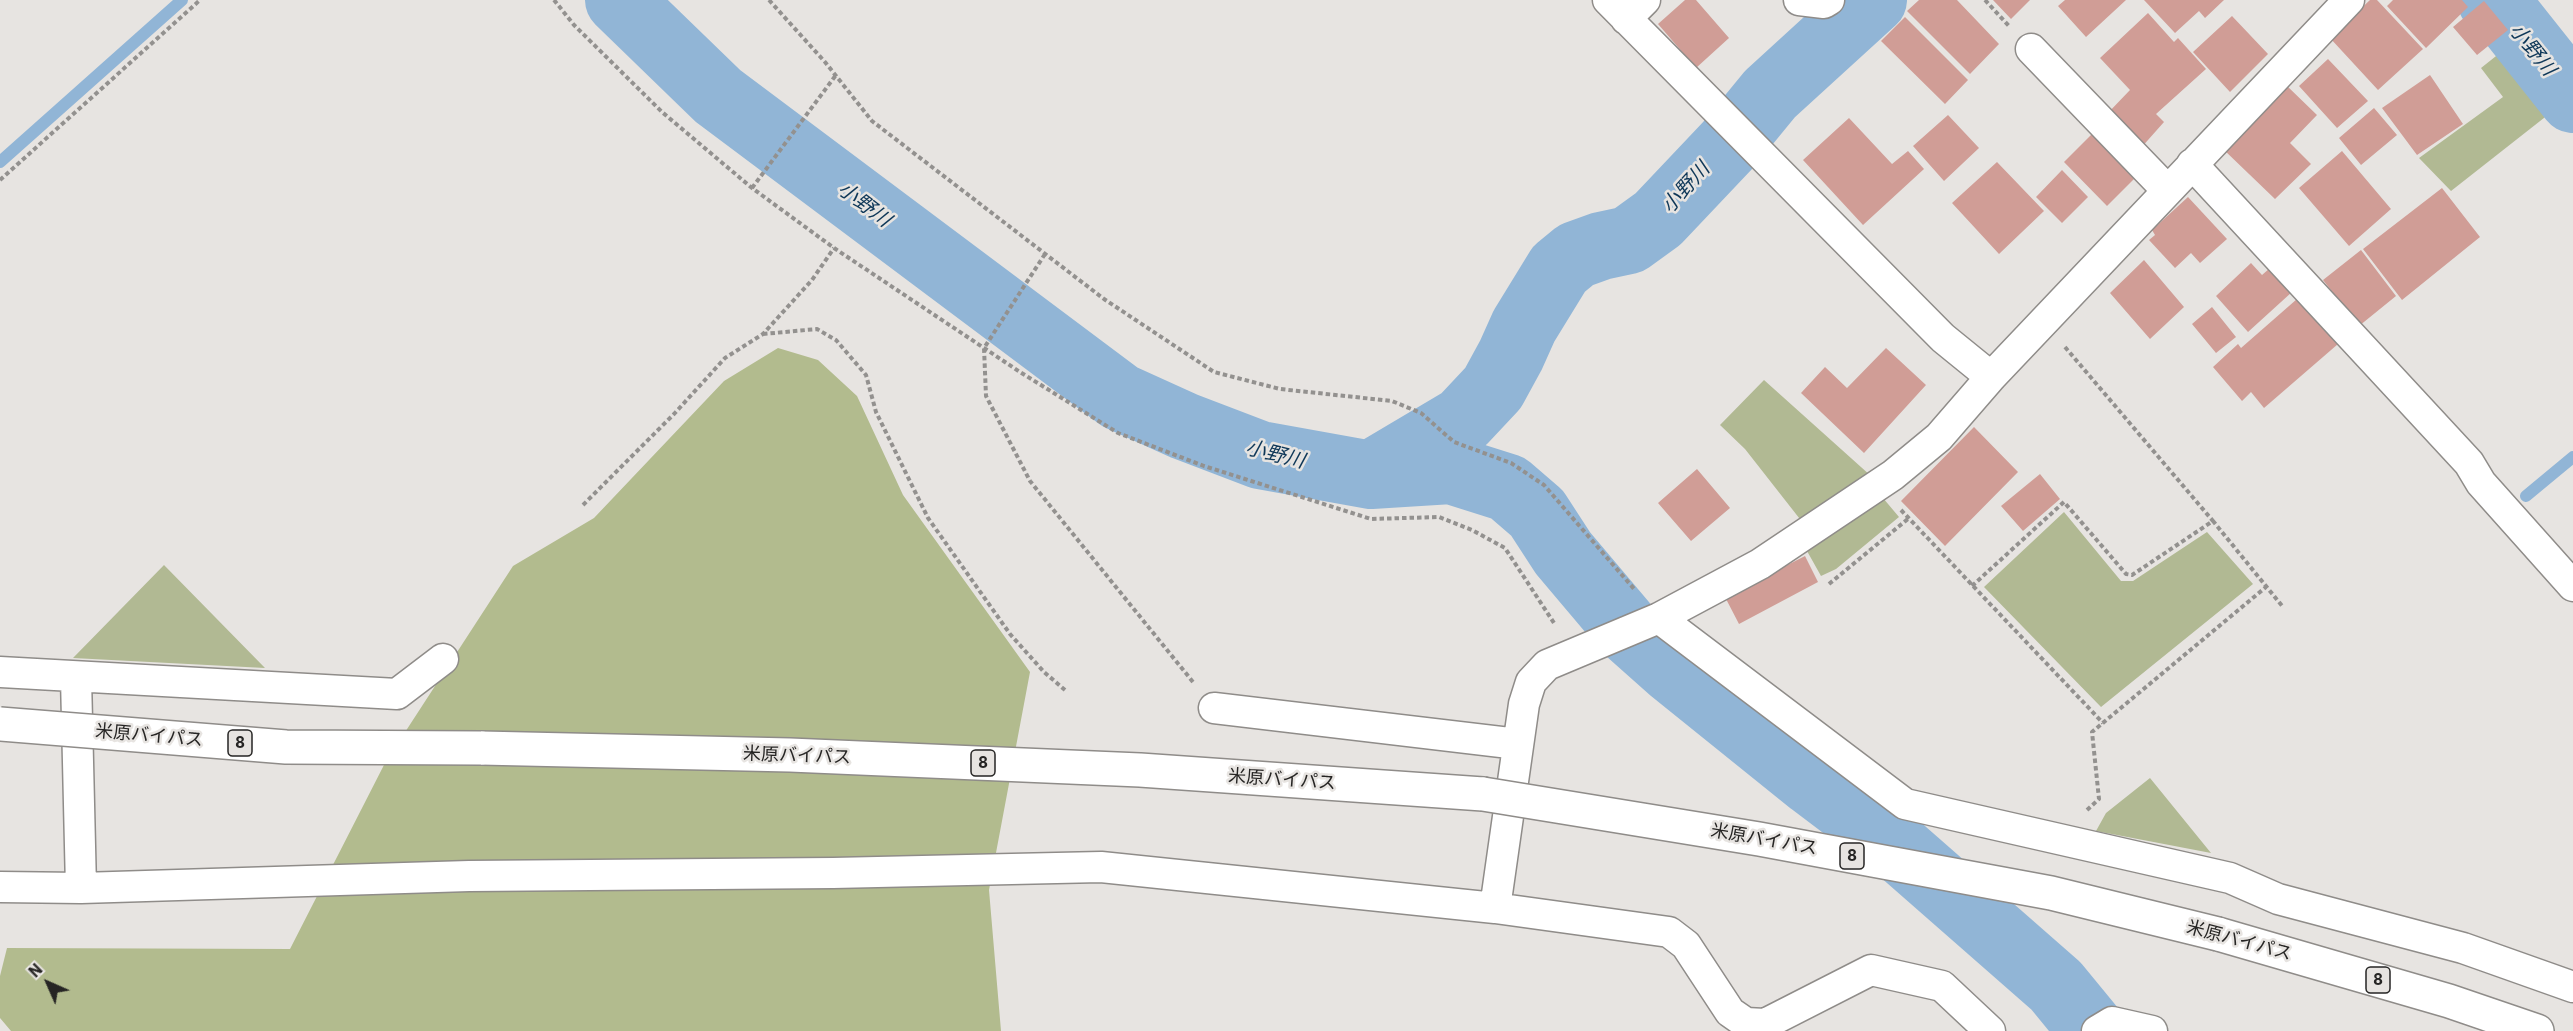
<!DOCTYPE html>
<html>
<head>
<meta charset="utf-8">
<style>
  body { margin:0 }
  #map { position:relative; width:2573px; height:1031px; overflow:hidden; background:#e7e4e1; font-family:"IBM Plex Sans",sans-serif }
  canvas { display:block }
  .north { position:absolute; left:18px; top:953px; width:60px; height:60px; -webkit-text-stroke:4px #e7e4e1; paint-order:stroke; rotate:315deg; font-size:16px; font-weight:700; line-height:24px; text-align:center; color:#262524 }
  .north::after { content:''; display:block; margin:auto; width:21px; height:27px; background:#262524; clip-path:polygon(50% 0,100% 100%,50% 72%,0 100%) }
</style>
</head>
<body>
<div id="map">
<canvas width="2573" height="1031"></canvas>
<div class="north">N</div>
</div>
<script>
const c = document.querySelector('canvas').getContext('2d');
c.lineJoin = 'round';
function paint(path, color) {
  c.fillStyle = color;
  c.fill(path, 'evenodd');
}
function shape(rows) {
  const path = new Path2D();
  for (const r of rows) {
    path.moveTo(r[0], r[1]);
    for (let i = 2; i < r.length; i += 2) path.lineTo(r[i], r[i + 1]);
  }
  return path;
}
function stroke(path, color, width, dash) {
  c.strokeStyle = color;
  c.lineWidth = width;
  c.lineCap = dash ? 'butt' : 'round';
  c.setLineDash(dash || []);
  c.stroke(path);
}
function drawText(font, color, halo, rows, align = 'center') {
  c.font = font + ' "IBM Plex Sans","Noto Sans JP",sans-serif';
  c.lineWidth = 5;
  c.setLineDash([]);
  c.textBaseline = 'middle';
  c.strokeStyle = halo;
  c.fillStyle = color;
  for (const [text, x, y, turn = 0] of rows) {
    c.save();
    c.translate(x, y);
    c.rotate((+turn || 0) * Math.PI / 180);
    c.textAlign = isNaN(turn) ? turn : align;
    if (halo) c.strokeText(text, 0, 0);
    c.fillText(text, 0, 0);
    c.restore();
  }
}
paint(shape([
  [2515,41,2563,103,2451,191,2419,158,2503,97,2481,68],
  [1764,380,1871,476,1803,523,1745,449,1720,425],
  [1883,498,1899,517,1836,569,1821,576,1807,551],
  [2064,512,2121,581,2133,581,2207,532,2253,584,2101,707,1984,587],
  [164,565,265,668,73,658],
  [2150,778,2211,853,2096,831,2106,813]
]), '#b1b993');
paint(shape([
  [778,348,818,360,857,396,903,495,1030,672,989,890,1001,1031,11,1031,0,1018,0,976,7,948,290,949,385,763,513,566,594,518,724,381]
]), '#b2bb8e');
stroke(shape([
  [0,162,182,0],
  [2526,496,2573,457]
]), '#91b5d6', 12);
stroke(shape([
  [619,0,718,96,1120,397,1184,426,1260,455,1371,475,1451,470,1508,488,1537,513,1563,553,1628,630,1673,670,1812,782,1894,844,2056,986,2093,1031],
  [2491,0,2512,22,2573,99],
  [1377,471,1463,420,1493,388,1511,355,1524,326,1559,269,1576,255,1601,246,1629,240,1658,219,1729,144,1770,94,1873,0]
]), '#91b5d6', 68);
paint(shape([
  [1685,0,1696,0,1729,38,1696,68,1658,24],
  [1919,0,1957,0,1999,44,1970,74,1907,11],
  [1993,0,2030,0,2011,19],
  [2065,0,2126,0,2086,37,2058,6],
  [2144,0,2224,0,2205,18,2199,11,2175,33],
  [2370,0,2377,0,2423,49,2378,90,2330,38],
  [2393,0,2462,0,2468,7,2426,48,2387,6],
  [2484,1,2508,30,2477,55,2453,27],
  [2148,13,2174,42,2178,38,2206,69,2156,114,2164,122,2140,149,2106,115,2130,90,2100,58],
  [2232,16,2268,54,2230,92,2193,52],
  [1905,17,1968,80,1945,104,1881,41],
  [2328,59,2368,101,2337,128,2299,86],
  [2430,75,2463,124,2417,155,2382,108],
  [2286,85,2317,115,2290,143,2311,164,2275,199,2223,149],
  [2374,108,2397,135,2361,165,2339,138],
  [1948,115,1979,148,1944,181,1913,146],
  [1849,118,1892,164,1908,151,1924,169,1863,225,1803,160],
  [2097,129,2139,174,2107,206,2064,162],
  [2342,151,2391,209,2349,246,2299,188],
  [1997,162,2044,211,1999,254,1952,203],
  [2062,170,2088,197,2062,223,2036,197],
  [2442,188,2480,237,2402,300,2363,249],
  [2188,197,2227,239,2200,263,2191,253,2175,268,2149,240,2155,235,2152,230],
  [2361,250,2396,296,2359,326,2323,280],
  [2144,260,2184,307,2150,339,2110,293],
  [2251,263,2262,275,2270,268,2292,292,2248,332,2216,296],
  [2297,299,2338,344,2264,408,2251,392,2242,401,2213,367,2238,344,2241,348],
  [2212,307,2236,337,2216,353,2192,324],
  [1886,348,1926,385,1864,453,1801,393,1825,367,1847,388],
  [1974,427,2018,472,1945,546,1901,501],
  [1697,469,1730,508,1691,541,1658,503],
  [2040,474,2060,499,2023,531,2001,506],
  [1805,556,1818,582,1739,624,1725,597]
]), '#d09d96');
const street = shape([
  [1608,0,1943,338,1991,377],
  [1799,0,1824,3,1829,0],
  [1626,19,1645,0],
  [2031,49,2167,190],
  [2192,164,2469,463,2481,483,2573,586],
  [1659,618,1905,804,2230,878,2278,899,2463,948,2573,987],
  [0,672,397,694,443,659],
  [76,678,81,888],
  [1214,708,1518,744],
  [0,887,81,888,469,876,833,873,1101,867,1495,908,1669,932,1686,945,1730,1012,1746,1023,1765,1024,1871,970,1942,986,1990,1031],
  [1495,908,1524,704,1531,682,1547,665,1659,618,1760,564,1893,475,1939,437,1991,377,2349,0],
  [2097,1031,2112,1022,2152,1031]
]);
const highway = shape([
  [481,748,790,755,1140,770,1483,794],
  [2218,934,2449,1001,2537,1031]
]);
stroke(street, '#8f8c89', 33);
stroke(highway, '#8f8c89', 36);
stroke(shape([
  [554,0,574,25,662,112,752,188,834,248,1020,372,1118,433,1204,466,1371,519,1439,517,1472,530,1505,548,1554,623],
  [769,0,825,62,872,121,1104,299,1214,372,1280,389,1392,401,1421,413,1454,442,1511,463,1544,485,1635,590],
  [1985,0,2009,26],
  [0,180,200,0],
  [752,188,836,75],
  [1045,254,984,348,986,396,1030,481,1193,682],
  [763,334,817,329,836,340,866,375,876,412,928,518,1010,634,1044,672,1065,690],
  [2065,347,2213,521],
  [583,505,674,414,725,358,763,334,812,280,834,248],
  [1901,510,2103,723],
  [1829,584,1909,518],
  [1972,586,2064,502,2126,574,2132,575,2213,521,2283,607],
  [2087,810,2099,799,2092,732,2266,587]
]), '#93918f', 4, [4.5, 3]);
stroke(street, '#fff', 30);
stroke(highway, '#fff', 33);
const highwayBridge = shape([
  [0,724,286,747,481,748],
  [1483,794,1759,839,2051,893,2218,934]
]);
stroke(highwayBridge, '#8f8c89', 36, []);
stroke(highwayBridge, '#fff', 33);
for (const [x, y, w] of [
  [240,743,24],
  [983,763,24],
  [1852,856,24],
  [2378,980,24]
]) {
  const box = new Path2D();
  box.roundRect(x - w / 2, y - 13, w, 26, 4.5);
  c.fillStyle = '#e7e4e1';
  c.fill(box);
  stroke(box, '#262524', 1.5);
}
drawText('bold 16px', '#262524', null, [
  ["8",240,743],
  ["8",983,763],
  ["8",1852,856],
  ["8",2378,980]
]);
drawText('18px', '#262524', '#e7e4e1', [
  ["米原バイパス",149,736,5],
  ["米原バイパス",797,756,2],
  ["米原バイパス",1282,780,4],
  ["米原バイパス",1764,840,10],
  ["米原バイパス",2239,941,15]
]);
drawText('italic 20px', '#0e3758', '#e7e4e1', [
  ["小野川",2532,50,51],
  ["小野川",1686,188,-48],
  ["小野川",864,205,37],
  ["小野川",1275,455,14]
]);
</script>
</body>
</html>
